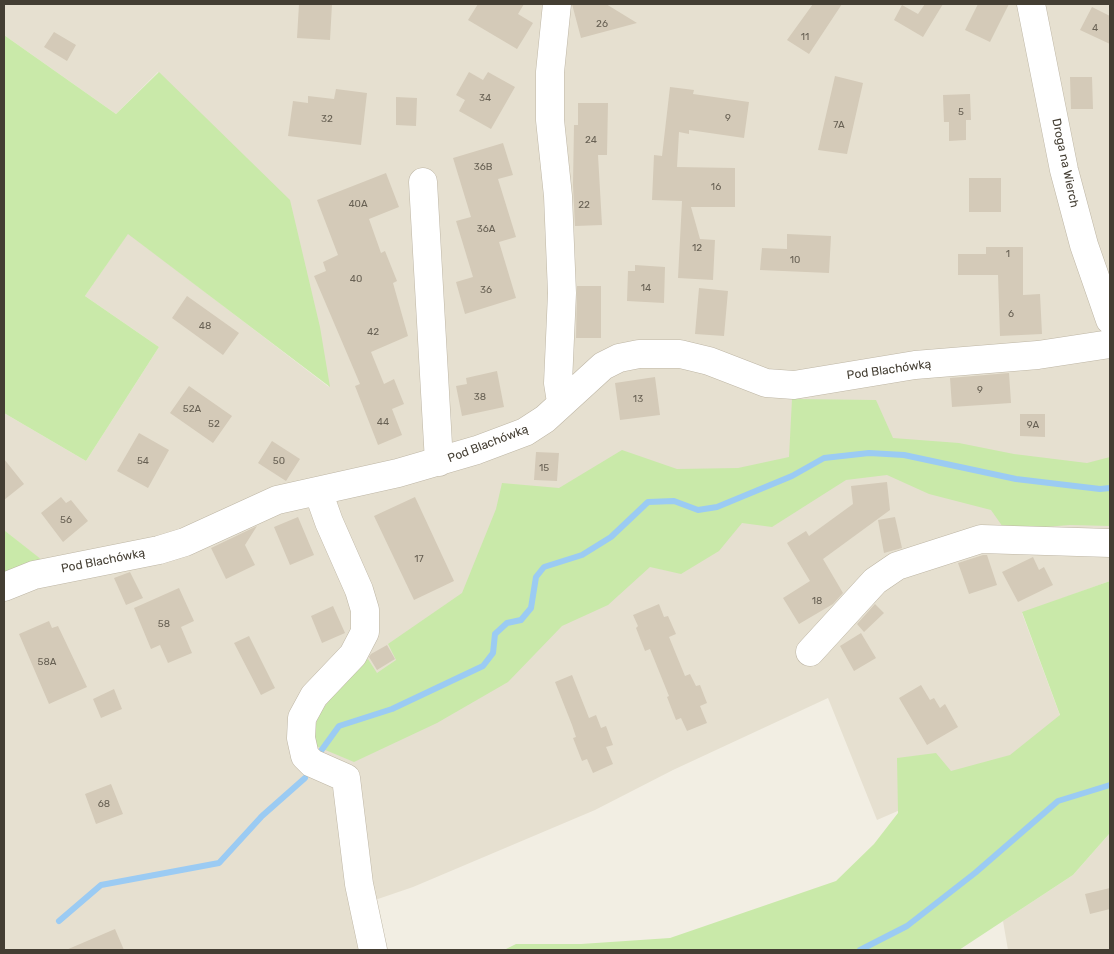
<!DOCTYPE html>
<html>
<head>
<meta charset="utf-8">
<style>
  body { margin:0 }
  #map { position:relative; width:1114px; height:954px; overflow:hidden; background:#f2eee3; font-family:Rubik,sans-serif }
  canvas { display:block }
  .frame { position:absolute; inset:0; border:5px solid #443e33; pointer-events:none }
</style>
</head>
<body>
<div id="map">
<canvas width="1114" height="954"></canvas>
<div class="frame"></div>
</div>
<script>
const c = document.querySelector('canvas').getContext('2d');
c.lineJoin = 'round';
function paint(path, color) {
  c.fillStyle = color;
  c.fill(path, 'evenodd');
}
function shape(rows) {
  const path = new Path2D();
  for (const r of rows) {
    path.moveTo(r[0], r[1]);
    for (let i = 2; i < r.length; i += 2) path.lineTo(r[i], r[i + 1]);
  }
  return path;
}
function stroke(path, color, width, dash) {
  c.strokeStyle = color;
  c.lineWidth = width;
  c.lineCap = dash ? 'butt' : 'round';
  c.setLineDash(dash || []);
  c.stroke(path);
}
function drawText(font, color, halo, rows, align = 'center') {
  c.font = font + ' Rubik,sans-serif';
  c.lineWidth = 4;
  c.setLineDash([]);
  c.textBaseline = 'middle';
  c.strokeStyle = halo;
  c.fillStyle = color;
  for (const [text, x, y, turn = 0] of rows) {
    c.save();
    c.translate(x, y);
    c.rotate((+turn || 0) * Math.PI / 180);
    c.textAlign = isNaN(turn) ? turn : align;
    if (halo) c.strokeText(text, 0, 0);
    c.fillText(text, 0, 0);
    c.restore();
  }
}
paint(shape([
  [4,4,1110,4,1110,581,1022,613,1068,737,877,820,828,698,673,770,595,810,413,887,375,900,384,950,4,950,4,575,12,569,41,560,4,530,4,413,86,461,159,347,85,296,128,233,329,387,158,72,116,114,4,35],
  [1110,833,1110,950,1008,950,1003,921,1073,875]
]), '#e6e0d0');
paint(shape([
  [4,35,116,114,159,72,290,200,320,327,330,387,128,234,85,296,159,347,86,461,4,413],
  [792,399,876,400,893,438,959,443,1014,454,1087,463,1110,457,1110,526,1070,525,1005,530,991,510,929,494,887,475,846,480,772,527,742,523,719,551,681,574,650,567,608,605,562,626,508,682,437,723,354,762,311,744,318,716,350,671,368,659,377,673,396,660,388,644,462,593,496,509,502,483,559,488,622,450,677,469,738,468,789,457],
  [4,530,42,560,12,569,4,575],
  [1110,581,1110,833,1073,875,959,950,504,950,516,944,581,944,670,938,836,881,874,844,898,813,897,758,936,753,951,771,1010,755,1060,715,1022,612]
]), '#c9e9a9');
stroke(shape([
  [318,755,339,726,392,709,483,666,493,653,495,634,507,623,521,620,531,608,536,577,544,567,582,555,611,537,648,502,674,501,698,510,717,507,792,476,824,458,869,453,904,455,1016,479,1100,489,1110,488],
  [59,921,101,885,219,863,262,816,305,778],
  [860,950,907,926,975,873,1058,801,1110,785]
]), '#9bcbf3', 6);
paint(shape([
  [299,4,332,4,330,40,297,38],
  [478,4,524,4,518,14,533,23,517,49,468,20],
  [572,4,606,4,637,23,581,38],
  [813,4,842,4,809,54,787,40],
  [925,4,943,4,923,37,894,20,902,5,918,14],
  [978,4,1009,4,990,42,965,30],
  [1092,7,1110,16,1110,44,1080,30],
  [54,32,76,45,67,61,44,47],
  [469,72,483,80,488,72,515,87,491,129,459,111,465,100,456,95],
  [835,76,863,83,847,154,818,150],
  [1070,77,1092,77,1093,109,1071,109],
  [670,87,694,90,693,94,749,102,744,138,689,130,689,134,679,132,677,167,735,168,735,207,691,207,700,239,715,240,713,280,678,278,682,201,652,200,654,155,662,156],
  [336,89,367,93,361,145,288,136,293,101,308,103,308,96,334,99],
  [970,94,971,120,966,120,966,140,949,141,949,122,944,122,943,95],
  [396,97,417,98,416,126,396,125],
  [578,103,608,103,607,155,598,155,602,225,575,226,573,185,574,125,578,125],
  [503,143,513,175,498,179,516,237,499,242,516,298,465,314,456,282,473,277,456,221,471,217,453,158],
  [386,173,399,207,369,219,381,253,385,251,397,281,393,283,408,336,371,352,384,384,394,379,404,404,392,409,402,435,378,445,355,386,360,384,314,276,326,271,323,262,338,255,317,200],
  [969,178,1001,178,1001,212,969,212],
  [787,234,831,236,829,273,760,270,762,248,787,249],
  [986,247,1023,247,1023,295,1040,294,1042,334,1000,336,998,275,958,275,958,254,986,254],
  [635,265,665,267,664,303,627,301,628,271,635,271],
  [577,286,601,286,601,338,576,338],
  [699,288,728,291,724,336,695,334],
  [187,296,239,333,223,355,172,318],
  [497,371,504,407,462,416,456,386,467,384,466,378],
  [1009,373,1011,403,952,407,950,378],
  [655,377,660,415,620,420,615,383],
  [189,386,232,416,213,443,170,413],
  [1020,414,1045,414,1045,437,1020,436],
  [139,433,169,450,148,488,117,471],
  [272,441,300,459,286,481,258,463],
  [536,452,559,453,557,481,534,480],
  [4,459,24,484,4,500],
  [887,482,890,510,823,559,843,593,833,604,799,624,783,598,810,581,787,543,806,531,809,536,853,504,851,486],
  [61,497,66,503,71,500,88,521,63,542,41,513],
  [415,497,454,581,414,600,374,516],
  [298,517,314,555,290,565,274,527],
  [895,517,902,548,884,553,878,520],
  [257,526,245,545,255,565,226,579,211,548],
  [983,555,987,555,997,585,969,594,958,563],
  [1033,557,1039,570,1044,567,1053,585,1018,602,1002,572],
  [130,572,143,598,126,605,114,578],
  [179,588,194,621,181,627,192,653,168,663,160,645,151,649,134,608],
  [659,604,664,617,668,616,676,634,669,637,685,676,690,674,696,686,700,685,707,703,700,706,707,723,687,731,681,718,676,720,667,697,669,696,650,649,645,651,636,628,638,626,633,615],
  [875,604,884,613,864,632,857,624],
  [333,606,345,633,322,643,311,616],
  [49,621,52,628,58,626,87,687,49,704,19,634],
  [861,633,876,658,854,671,840,646],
  [249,636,275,688,261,695,234,643],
  [387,645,395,659,377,670,369,657,371,654],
  [572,675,589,718,596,715,601,728,606,726,613,745,606,747,613,764,593,773,587,759,582,761,573,738,576,737,572,725,555,682],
  [921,685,930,700,934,698,940,708,945,704,958,727,927,745,899,698],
  [114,689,122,709,101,718,93,699],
  [111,784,123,814,96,824,85,794],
  [1110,888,1110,909,1090,914,1085,894],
  [115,929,124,950,66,950]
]), '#d4cab8');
const minor = shape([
  [557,4,550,72,550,120,558,196,562,293,558,383,561,402],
  [1031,4,1064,170,1084,245,1110,320],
  [423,182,439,462],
  [318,491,329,522,359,590,365,610,365,632,353,655,314,696,302,718,301,738,305,756,312,763,346,778,359,884,373,950],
  [4,587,34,575,159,550,185,542,277,500,398,473,477,450,525,432,545,419,603,366,619,358,639,354,680,354,709,361,766,383,794,385,915,365,1038,355,1110,344],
  [810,652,875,581,897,566,981,539,1110,543]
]);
stroke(minor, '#beb6a5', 29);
stroke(minor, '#fff', 28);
drawText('10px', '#686154', null, [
  ["26",602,24],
  ["4",1095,28],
  ["11",805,37],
  ["34",485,98],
  ["5",961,112],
  ["9",728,118],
  ["32",327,119],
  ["7A",839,125],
  ["24",591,140],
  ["36B",483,167],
  ["16",716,187],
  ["40A",358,204],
  ["22",584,205],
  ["36A",486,229],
  ["12",697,248],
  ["1",1008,254],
  ["10",795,260],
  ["40",356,279],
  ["14",646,288],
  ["36",486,290],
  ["6",1011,314],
  ["48",205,326],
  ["42",373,332],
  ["9",980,390],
  ["38",480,397],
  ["13",638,399],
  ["52A",192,409],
  ["44",383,422],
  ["52",214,424],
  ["9A",1033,425],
  ["54",143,461],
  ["50",279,461],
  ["15",544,468],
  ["56",66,520],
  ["17",419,559],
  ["18",817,601],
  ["58",164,624],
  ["58A",47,662],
  ["68",104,804]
]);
drawText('12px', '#443e33', '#fff', [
  ["Droga na Wierch",1065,163,78],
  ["Pod Blachówką",889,370,-8],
  ["Pod Blachówką",488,444,-21],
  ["Pod Blachówką",103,561,-11]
]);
</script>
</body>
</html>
